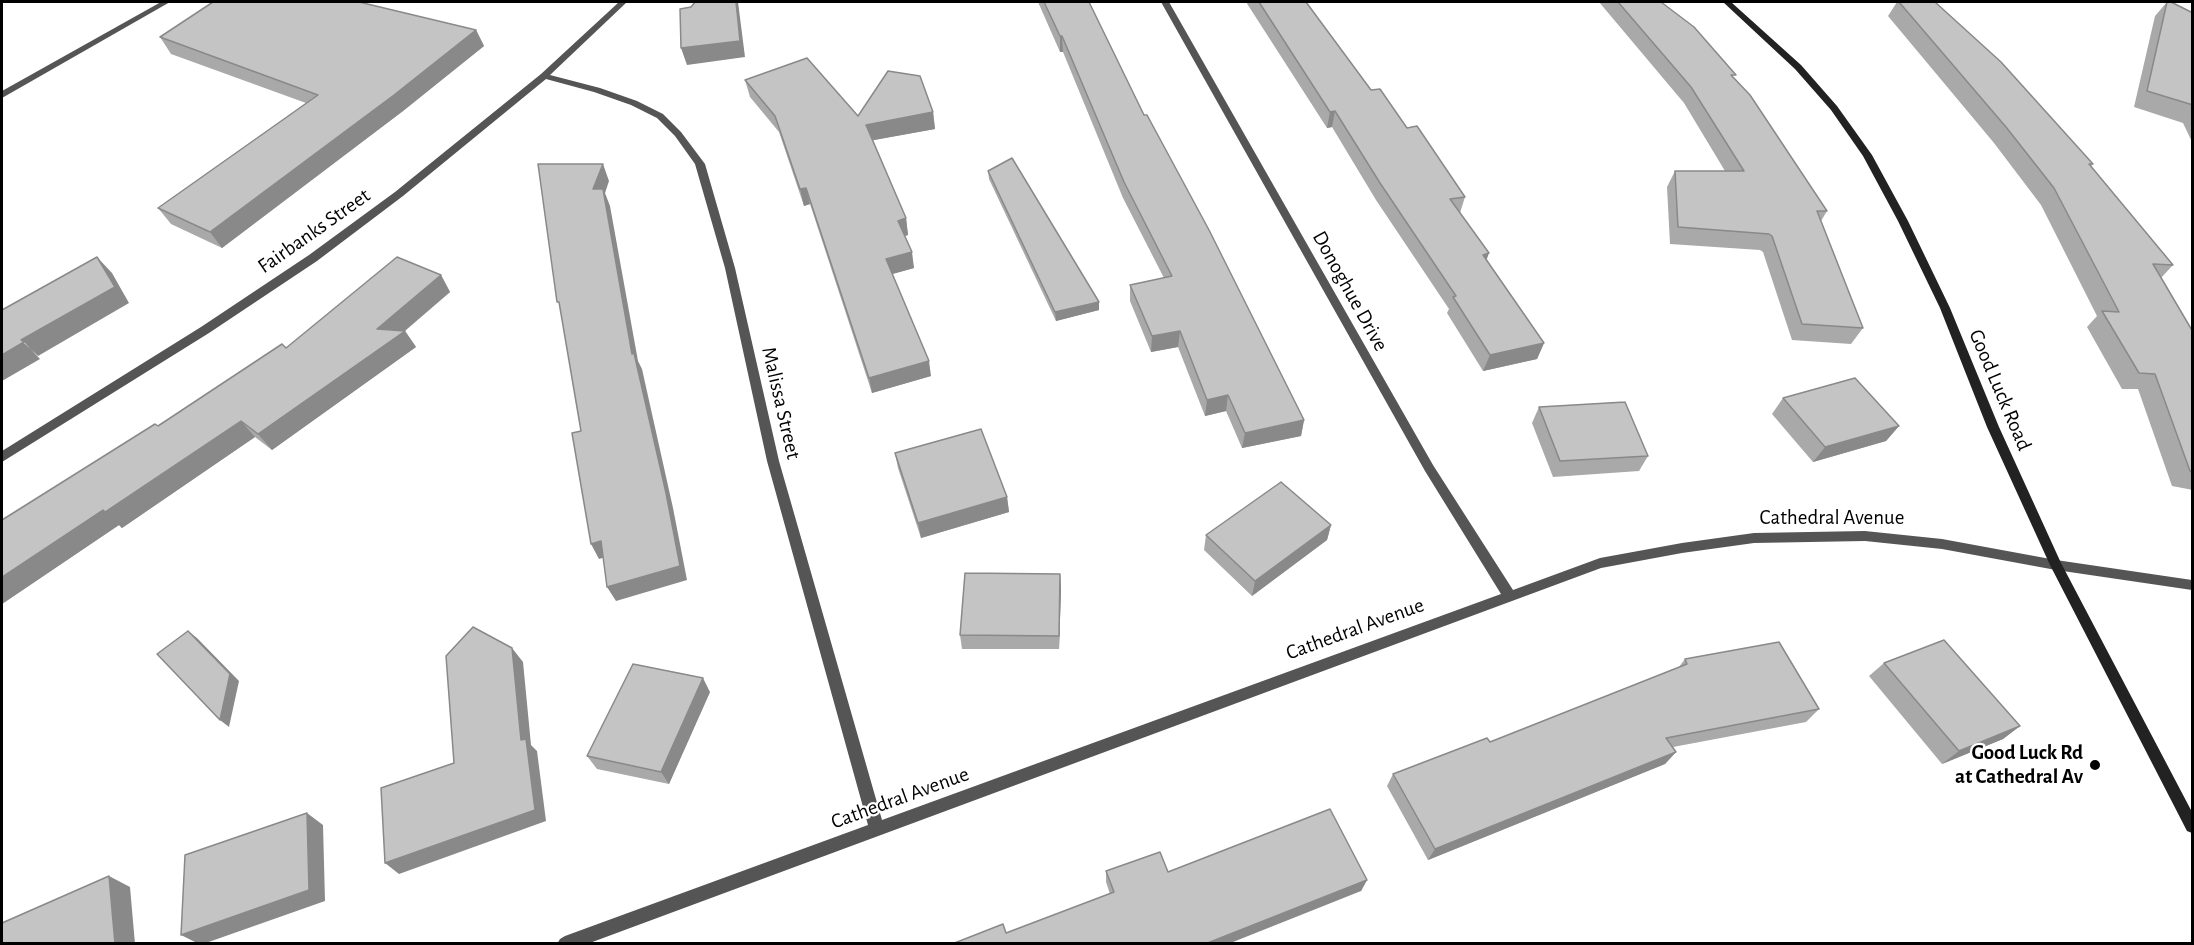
<!DOCTYPE html>
<html>
<head>
<meta charset="utf-8">
<style>
  body { margin:0 }
  #map { position:relative; width:2194px; height:945px; overflow:hidden; background:#fff; font-family:"Alegreya Sans",sans-serif }
  canvas { display:block }
  .frame { position:absolute; inset:0; border:3px solid #000; pointer-events:none }
</style>
</head>
<body>
<div id="map">
<canvas width="2194" height="945"></canvas>
<div class="frame"></div>
</div>
<script>
const c = document.querySelector('canvas').getContext('2d');
c.lineJoin = 'round';
function shape(rows) {
  const path = new Path2D();
  for (const r of rows) {
    path.moveTo(r[0], r[1]);
    for (let i = 2; i < r.length; i += 2) path.lineTo(r[i], r[i + 1]);
  }
  return path;
}
function paint(path, color) {
  c.fillStyle = color;
  c.fill(path, 'evenodd');
}
function stroke(path, color, width, dash) {
  c.strokeStyle = color;
  c.lineWidth = width;
  c.lineCap = dash ? 'butt' : 'round';
  c.setLineDash(dash || []);
  c.stroke(path);
}
function drawText(font, color, halo, rows, align = 'center') {
  c.font = font + ' "Alegreya Sans",sans-serif';
  c.lineWidth = 4.5;
  c.setLineDash([]);
  c.textBaseline = 'middle';
  c.strokeStyle = halo;
  c.fillStyle = color;
  for (const [text, x, y, turn = 0] of rows) {
    c.save();
    c.translate(x, y);
    c.rotate((+turn || 0) * Math.PI / 180);
    c.textAlign = isNaN(turn) ? turn : align;
    if (halo) c.strokeText(text, 0, 0);
    c.fillText(text, 0, 0);
    c.restore();
  }
}
paint(shape([
  [161,2,170,2,2,98,2,91,161,2],
  [619,2,627,2,550,75,600,88,637,101,663,114,681,132,705,164,735,268,779,461,882,820,1501,594,1425,471,1161,2,1169,2,1433,465,1513,590,1600,558,1682,543,1754,533,1865,531,1942,539,2056,560,2192,580,2192,590,2056,570,1942,549,1865,541,1754,543,1682,553,1601,568,587,944,557,944,560,939,565,936,868,825,767,461,725,268,695,164,675,136,657,118,631,105,594,92,546,79,403,196,317,261,209,333,2,462,2,451,201,327,309,255,395,192,541,74,619,2]
]), '#555');
paint(shape([
  [1723,2,1731,2,1801,65,1837,106,1872,155,1908,221,1950,308,1999,427,2061,563,2192,812,2192,833,2187,831,2050,565,1987,427,1940,308,1898,221,1863,156,1831,110,1795,69,1723,2]
]), '#222');
paint(shape([
  [1038,2,1089,2,1144,115,1304,420,1301,436,1242,448,1226,411,1205,416,1178,347,1151,352,1130,301,1130,285,1164,278,1123,198,1063,52,1060,52],
  [1246,2,1306,2,1371,90,1407,128,1465,197,1460,213,1487,260,1544,343,1537,359,1483,371,1447,313,1449,309,1376,200,1332,127,1327,128],
  [1599,2,1661,2,1734,79,1827,211,1821,221,1863,328,1851,344,1792,340,1763,252,1760,250,1670,244,1667,187,1675,171,1725,171,1684,103],
  [1897,2,1935,2,2093,164,2091,166,2173,265,2161,278,2193,332,2193,490,2172,486,2138,389,2122,389,2087,327,2097,316,2041,205,1994,143,1888,16],
  [2167,2,2171,2,2193,13,2193,144,2183,123,2134,107,2155,16],
  [476,30,484,46,403,111,222,248,171,224,158,208,306,103,171,54,160,37],
  [745,80,858,116,933,112,935,129,873,140,906,218,908,235,905,236,914,268,892,274,931,376,872,393,810,204,804,206,779,132,750,97],
  [988,171,1099,310,1056,321,989,179],
  [441,275,450,292,405,331,416,347,272,450,255,437,122,528,119,525,2,604,2,520,286,348],
  [1783,398,1899,426,1886,441,1813,462,1772,414],
  [1539,407,1648,456,1639,471,1553,477,1532,423],
  [895,453,1007,497,1009,512,921,538,898,468],
  [1331,525,1327,540,1252,596,1204,550,1206,535],
  [1060,574,1061,588,1059,649,962,649,960,635],
  [1685,659,1819,709,1806,722,1673,747,1676,752,1665,764,1428,860,1387,786,1393,774,1490,742,1679,667],
  [1884,663,2020,726,2003,739,1942,764,1869,676],
  [710,692,669,784,597,769,587,756],
  [1106,871,1168,872,1367,880,1361,891,1006,933,1110,894,1106,882]
]), '#a9a9a9');
paint(shape([
  [736,2,738,2,745,57,687,65,681,48],
  [476,30,484,46,403,111,222,248,210,232],
  [1060,36,1062,36,1063,52,1060,52],
  [1335,111,1332,127,1327,128,1330,112],
  [933,112,935,129,869,141,866,125],
  [603,164,609,181,605,193,610,206,638,361,642,369,673,508,687,580,616,601,607,587,632,354,593,189],
  [806,188,810,204,804,206,800,189],
  [906,218,908,235,901,237,898,221],
  [912,252,914,268,889,275,886,259],
  [1489,253,1483,270,1483,255],
  [97,257,112,273,129,303,38,356,21,340],
  [441,275,450,292,402,333,405,331,416,347,272,450,258,434,377,329],
  [1099,302,1099,310,1056,321,1055,312],
  [1180,331,1178,347,1151,352,1152,336],
  [24,342,40,359,2,381,2,355],
  [1544,343,1537,359,1483,371,1490,355],
  [929,361,931,376,872,393,869,378],
  [1228,395,1226,411,1205,416,1207,400],
  [1304,420,1301,436,1242,448,1245,433],
  [241,421,255,437,122,528,119,525,2,604,2,577,103,510],
  [1899,426,1886,441,1813,462,1825,447],
  [1007,497,1009,512,921,538,918,523],
  [1331,525,1327,540,1252,596,1255,581],
  [601,541,609,556,599,559,591,544],
  [1060,574,1061,588,1059,649,1059,636],
  [188,631,197,638,239,681,229,727,220,720],
  [512,648,523,662,531,745,537,751,546,821,399,874,385,863,521,740],
  [703,678,710,692,669,784,661,772],
  [2020,726,2003,739,1942,764,1959,751],
  [1676,752,1665,764,1428,860,1435,849],
  [307,813,323,825,325,901,203,944,199,944,181,935],
  [109,876,130,887,135,944,115,944],
  [1367,880,1361,891,1228,944,1205,944]
]), '#898989');
const building = shape([
  [213,2,359,2,476,30,394,95,210,232,158,208,318,95,160,37,213,2],
  [695,2,736,2,740,41,681,48,680,9,691,7,695,2],
  [1044,2,1089,2,1144,115,1147,115,1209,230,1304,420,1245,433,1228,395,1207,400,1180,331,1152,336,1130,285,1172,276,1124,182,1062,36,1060,36,1044,2],
  [1259,2,1306,2,1371,90,1380,89,1407,128,1417,126,1465,197,1450,199,1489,253,1483,255,1544,343,1490,355,1453,297,1456,296,1380,183,1335,111,1330,112,1259,2],
  [1618,2,1661,2,1694,27,1736,75,1731,75,1750,95,1827,211,1817,211,1863,328,1802,324,1772,236,1769,234,1678,227,1675,171,1744,171,1691,87,1618,2],
  [1899,2,1935,2,2001,62,2093,164,2089,164,2173,265,2153,264,2193,332,2193,471,2190,471,2155,374,2139,373,2102,311,2119,312,2054,188,2006,127,1899,2],
  [2167,2,2171,2,2193,13,2193,105,2147,91,2167,2],
  [807,58,858,116,888,71,920,76,933,112,866,125,906,218,898,221,912,252,886,259,929,361,869,378,806,188,800,189,775,116,745,80,807,58],
  [1012,158,1099,302,1055,312,988,171,1012,158],
  [538,164,603,164,593,189,603,189,632,354,634,353,666,493,680,566,607,587,601,541,591,544,572,433,581,431,559,302,557,302,538,164],
  [97,257,115,287,21,340,24,342,2,355,2,310,97,257],
  [397,257,441,275,377,329,405,331,258,434,241,421,105,512,103,510,2,577,2,520,155,424,158,426,282,344,286,348,397,257],
  [1855,378,1899,426,1825,447,1783,398,1855,378],
  [1625,402,1648,456,1560,461,1539,407,1625,402],
  [981,429,1007,497,918,523,895,453,981,429],
  [1281,482,1331,525,1255,581,1206,535,1281,482],
  [965,573,1060,574,1059,636,960,635,965,573],
  [473,627,512,648,521,740,526,739,535,810,385,863,381,788,454,763,446,656,473,627],
  [188,631,230,674,220,720,157,654,188,631],
  [1944,640,2020,726,1959,751,1884,663,1944,640],
  [1779,642,1819,709,1666,738,1676,752,1435,849,1393,774,1487,738,1490,742,1687,664,1685,659,1779,642],
  [633,664,703,678,661,772,587,756,633,664],
  [1330,809,1367,880,1205,944,952,944,1003,924,1006,933,1114,892,1106,871,1160,852,1168,872,1330,809],
  [307,813,309,890,181,935,185,855,307,813],
  [109,876,115,944,2,944,2,923,109,876]
]);
paint(building, '#c4c4c4');
stroke(building, '#898989', 1.5);
for (const [x, y, r, color] of [
  [2095,765,6,"#000"]
]) {
  const dot = new Path2D();
  dot.arc(x, y, r, 0, 2 * Math.PI);
  c.fillStyle = color;
  c.fill(dot);
  stroke(dot, '#fff', 2);
}
drawText('21px', '#000', '#fff', [
  ["Fairbanks Street",314,231,-35],
  ["Donoghue Drive",1350,291,61],
  ["Good Luck Road",2000,390,67],
  ["Malissa Street",781,403,77],
  ["Cathedral Avenue",1832,518],
  ["Cathedral Avenue",1355,629,-20],
  ["Cathedral Avenue",900,798,-20]
]);
drawText('bold 21px', '#000', '#fff', [
  ["Good Luck Rd",2083,753],
  ["at Cathedral Av",2083,777]
], 'right');
</script>
</body>
</html>
